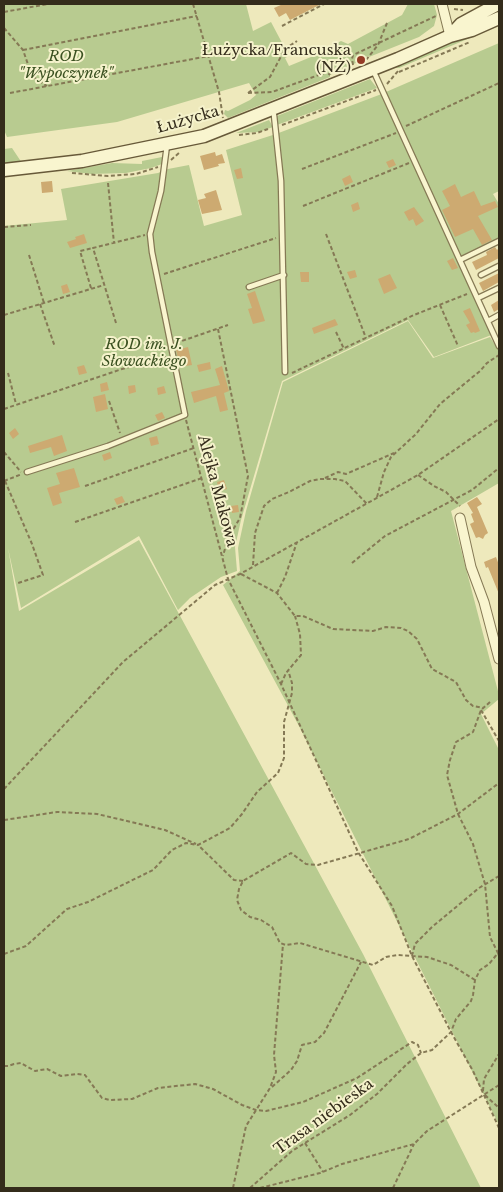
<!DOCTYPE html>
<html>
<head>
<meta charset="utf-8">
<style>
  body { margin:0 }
  #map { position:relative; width:503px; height:1192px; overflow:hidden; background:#eee9bc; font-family:"Libre Baskerville",serif }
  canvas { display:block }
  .frame { position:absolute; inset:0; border:5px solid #342c1b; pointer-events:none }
</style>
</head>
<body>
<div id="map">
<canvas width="503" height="1192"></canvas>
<div class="frame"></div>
</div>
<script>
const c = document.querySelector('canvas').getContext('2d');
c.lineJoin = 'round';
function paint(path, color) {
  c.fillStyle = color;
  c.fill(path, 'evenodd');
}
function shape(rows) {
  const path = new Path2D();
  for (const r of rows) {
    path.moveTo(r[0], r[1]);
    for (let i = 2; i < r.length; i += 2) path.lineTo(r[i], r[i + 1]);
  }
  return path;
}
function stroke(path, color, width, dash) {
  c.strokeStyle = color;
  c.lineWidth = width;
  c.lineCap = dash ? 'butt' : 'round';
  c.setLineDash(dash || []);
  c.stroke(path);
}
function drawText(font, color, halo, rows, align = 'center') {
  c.font = font + ' "Libre Baskerville",serif';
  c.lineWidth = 4;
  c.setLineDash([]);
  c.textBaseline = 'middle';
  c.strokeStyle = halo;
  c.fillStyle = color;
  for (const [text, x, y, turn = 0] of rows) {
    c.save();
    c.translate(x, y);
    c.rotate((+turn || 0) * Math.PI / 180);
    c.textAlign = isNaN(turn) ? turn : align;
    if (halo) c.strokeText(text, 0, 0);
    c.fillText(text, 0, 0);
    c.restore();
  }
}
paint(shape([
  [4,4,246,4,253,31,271,22,289,56,285,58,289,66,311,57,341,41,348,44,402,15,408,4,434,4,437,15,434,26,419,37,369,57,368,56,358,60,358,62,340,70,330,75,330,77,228,118,224,114,225,110,228,111,250,100,256,95,249,83,117,122,7,137,4,130],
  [499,23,499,26,484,32,399,68,393,67],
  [499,43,499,191,493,194,499,204,499,239,459,260,494,334,434,357,408,320,282,381,241,520,235,547,237,571,221,577,190,598,178,610,139,536,21,608,8,548,19,611,139,540,363,954,481,1188,4,1188,4,542,7,542,4,542,4,226,67,220,61,189,158,173,168,169,189,165,204,226,242,215,226,150,276,134,379,95],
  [370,79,377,88,277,125,277,116],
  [269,120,273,127,259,132,236,133],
  [12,148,22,163,4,165,4,149],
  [162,157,162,164,151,168,126,173,91,174,67,171,112,163,142,164,142,161],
  [408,321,433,358,490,337,499,351,499,483,451,511,499,695,499,699,481,714,499,750,499,1125,299,726,223,585,240,571,238,548,246,511,283,382]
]), '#b8cb90');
paint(shape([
  [283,4,321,4,290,20,286,13,279,17,274,8],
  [215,152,216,156,222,154,225,163,218,164,219,166,204,170,200,156],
  [393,159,396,165,389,168,386,162],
  [241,168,243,178,237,179,234,170],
  [350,175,353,182,345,186,342,179],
  [52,181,53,192,42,193,41,182],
  [455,184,461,197,474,191,481,206,495,201,498,207,478,216,492,240,482,245,473,229,455,237,442,210,450,206,442,191],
  [216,190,222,210,202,214,198,200,206,198,204,194],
  [358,202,360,209,353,212,351,205],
  [414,207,424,221,416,226,413,219,409,221,404,212],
  [84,234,87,243,70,248,67,242,76,239,75,237],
  [495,247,497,250,499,248,499,258,476,270,472,262,487,255,486,252],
  [453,258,458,268,452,270,447,261],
  [355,270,357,277,350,279,347,272],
  [300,272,309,272,309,282,301,282],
  [499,273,499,282,483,291,479,283],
  [390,274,397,288,384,294,378,279],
  [67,284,70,292,63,294,61,286],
  [255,291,265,321,253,324,248,309,252,308,247,294],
  [499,300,499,309,494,312,491,305],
  [470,308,480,331,475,333,474,332,471,333,466,325,470,323,463,311],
  [335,319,338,325,314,334,312,328],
  [188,347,192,365,180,367,176,350],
  [210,362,211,369,199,372,197,365],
  [84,365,87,373,79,375,77,367],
  [222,366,229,391,224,393,228,410,220,412,216,396,194,403,191,392,220,385,215,369],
  [107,382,109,390,101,392,100,384],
  [135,385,136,392,129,394,128,386],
  [164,386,166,393,158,395,157,388],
  [105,394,108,409,96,412,93,397],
  [162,412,165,418,158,421,155,415],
  [15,428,19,434,13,439,9,433],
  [62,435,67,451,54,456,51,447,30,453,28,446],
  [157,436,159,444,151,446,149,438],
  [110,452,112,458,104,461,102,455],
  [74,468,80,487,59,493,62,503,53,506,47,488,60,484,56,473],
  [224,480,227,489,219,491,217,482],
  [122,496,125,502,117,505,114,499],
  [477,497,482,504,477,507,488,533,485,535,483,539,479,537,476,538,470,524,474,522,471,514,473,513,467,503],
  [238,505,239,512,232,513,231,506],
  [496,557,499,565,499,594,488,567,486,568,484,562]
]), '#cdaa71');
const lane = shape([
  [373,70,499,346],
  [274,115,281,181,285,372],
  [460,260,499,241],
  [481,275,499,266],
  [249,287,284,275],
  [478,298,499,288],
  [488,321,499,315],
  [27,472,108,446,185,415,152,252,150,234,161,191,167,145]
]);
const street = shape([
  [442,4,450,36],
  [460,518,471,567,484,602,499,659]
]);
const secondary = shape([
  [450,36,461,24,498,4],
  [4,170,82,161,204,136,398,59,450,36,472,30,499,18]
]);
stroke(lane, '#857955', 7);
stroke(street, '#857955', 11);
stroke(secondary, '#675939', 15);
stroke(shape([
  [193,4,219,92,223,118],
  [454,9,463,10],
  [4,12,48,4],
  [282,26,324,4],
  [4,28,23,50,32,76,47,86],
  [23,50,197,16],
  [366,60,378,45,387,23],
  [353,65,352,59,353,55,436,16],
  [399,72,470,42],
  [387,84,398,71],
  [10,93,209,56],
  [248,93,272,92,327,72,330,75],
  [248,93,270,77,285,49,297,41],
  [282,125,376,90],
  [406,126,499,83],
  [239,135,257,133,268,129],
  [171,160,179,153],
  [302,169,396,133],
  [72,173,108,176,136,174,158,167],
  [108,183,114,243],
  [303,206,409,163],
  [4,227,31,225],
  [326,234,366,338],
  [29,255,44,303],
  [164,274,276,238],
  [91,288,80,251,93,248],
  [40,304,55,347],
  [440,305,458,346],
  [4,315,104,285],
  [116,323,93,248,145,235],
  [218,329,248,476,240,518,228,538,223,556],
  [336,332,344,349],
  [176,343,228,325],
  [8,373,16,404],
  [292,373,414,315,467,294],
  [109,401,120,433],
  [4,409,122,369,166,357],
  [186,420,228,579,281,684,358,852,392,906,412,956,451,1032,473,1071,499,1128],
  [4,452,21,472],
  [418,475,434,486,446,492,460,506],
  [325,478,338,472,346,474,394,453],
  [4,481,22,474],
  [5,481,32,544,43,575,18,583],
  [85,486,194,448],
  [377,497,384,472,391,457,416,434,440,404,480,371,487,363,499,355],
  [75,522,202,478],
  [352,563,385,536,472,490,499,468],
  [253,565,255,533,264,506,272,499,289,492,310,481,320,479,335,479,345,481,367,504],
  [241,574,277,593,295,616,303,616,333,629,373,631,386,627,401,628,408,631,417,639,432,669,456,682,466,700,473,706,483,708],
  [277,593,285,577,297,542],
  [281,684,286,673,301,655,300,634,295,616],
  [490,702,481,710,473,732,456,742,450,760,447,775,458,814,473,844,485,884,490,937,498,953,499,952],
  [481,710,499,741],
  [4,789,123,662,215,585,240,574,418,475,499,419],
  [4,820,57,812,97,814,165,830,196,844],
  [243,881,234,880,198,845,230,828,242,814,257,792,278,773,284,758,284,722,292,693,292,683,288,670],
  [4,954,26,946,67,909,88,902,153,870,172,850,186,843,198,845],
  [412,956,415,944,432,927,479,888,499,876],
  [475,980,451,965,427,957,397,955,386,957,373,965,300,943,286,945,280,943,272,927,261,920,250,917,241,910,237,900,239,889,243,881,291,853,306,864,318,865,409,839,458,814,499,783],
  [4,1066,8,1066,14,1064,21,1063,35,1071,47,1069,61,1076,77,1074,85,1075,102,1098,110,1100,132,1099,158,1088,195,1084,213,1089,242,1105,256,1110,266,1111,303,1102,357,1078,412,1042,418,1045,421,1053],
  [272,1087,291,1070,297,1061,302,1045,315,1042,324,1033,361,962],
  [483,1091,484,1079,499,1054],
  [485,1095,499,1108],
  [305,1143,323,1172],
  [233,1188,246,1126,270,1088,276,1072,274,1055,283,944],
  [250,1188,292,1151,350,1115,377,1094,407,1064,421,1053,432,1050,451,1032,456,1019,471,1001,473,995,475,980,480,970,489,964,498,953,499,956],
  [260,1188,320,1173,342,1164,414,1144,427,1131,499,1085],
  [393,1188,414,1144]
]), '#857955', 2, [4, 2.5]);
stroke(lane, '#f9f5cf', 4.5);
stroke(street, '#f9f5cf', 9);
stroke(secondary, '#f9f5cf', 12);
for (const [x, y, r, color] of [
  [361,60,5,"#953b25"]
]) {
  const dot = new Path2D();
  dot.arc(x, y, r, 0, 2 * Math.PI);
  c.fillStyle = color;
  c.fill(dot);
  stroke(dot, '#f5f2cb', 2);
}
drawText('15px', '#342c1b', '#f5f2cb', [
  ["Łużycka/Francuska",351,51],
  ["(NŻ)",351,68]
], 'right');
drawText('italic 15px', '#3b5121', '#f5f2cb', [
  ["ROD",66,57],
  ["\"Wypoczynek\"",66,74],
  ["ROD im. J.",144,345],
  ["Słowackiego",144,362]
]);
drawText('15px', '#342c1b', '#f5f2cb', [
  ["Łużycka",188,120,-16],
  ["Alejka Makowa",217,491,75],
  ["Trasa niebieska",324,1117,-36]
]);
</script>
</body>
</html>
